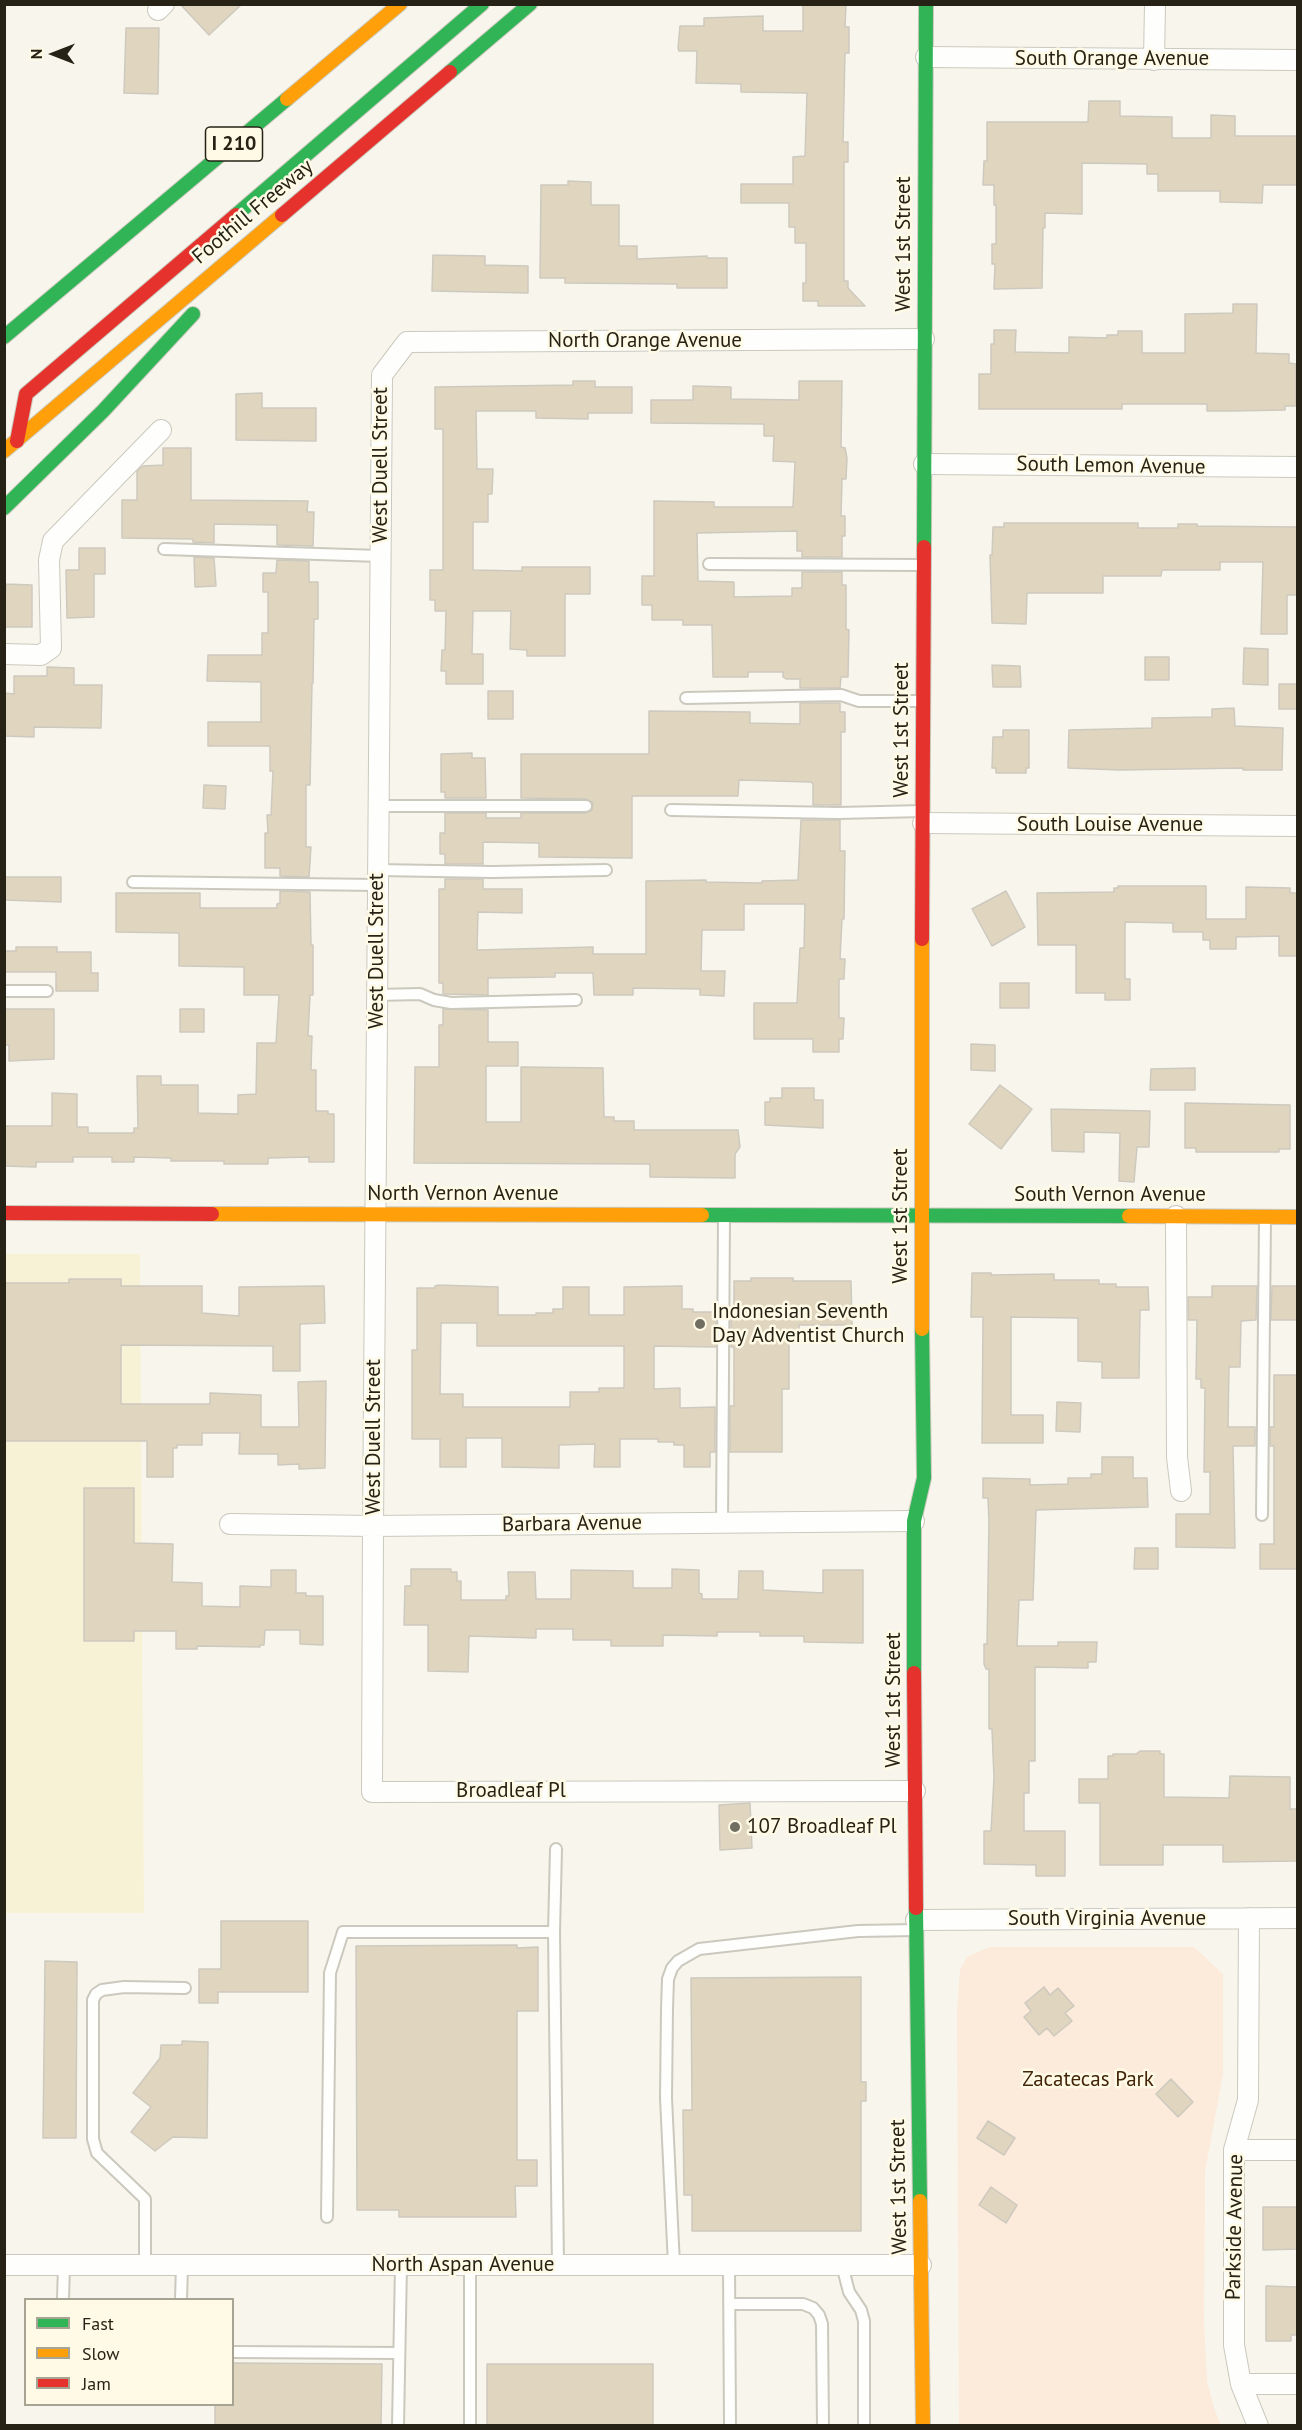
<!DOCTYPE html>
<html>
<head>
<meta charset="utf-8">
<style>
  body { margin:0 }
  #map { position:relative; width:1302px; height:2430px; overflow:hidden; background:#f8f6ec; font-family:"PT Sans",sans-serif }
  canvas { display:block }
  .frame { position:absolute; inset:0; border:6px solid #262316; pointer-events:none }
  .legend { position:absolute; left:24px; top:2298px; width:210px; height:108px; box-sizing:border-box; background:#fefae6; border:2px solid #a8a493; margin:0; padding:8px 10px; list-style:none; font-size:18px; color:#262316 }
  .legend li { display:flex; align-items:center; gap:12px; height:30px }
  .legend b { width:30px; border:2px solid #a8a493 }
  .north { position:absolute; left:24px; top:24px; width:60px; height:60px; -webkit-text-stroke:4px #fefae6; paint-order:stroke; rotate:270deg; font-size:16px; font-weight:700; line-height:24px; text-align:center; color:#262316 }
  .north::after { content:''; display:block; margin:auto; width:21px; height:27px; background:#262316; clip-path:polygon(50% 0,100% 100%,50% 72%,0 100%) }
</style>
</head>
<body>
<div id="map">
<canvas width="1302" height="2430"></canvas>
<div class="frame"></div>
<ul class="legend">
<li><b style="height:8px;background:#30b455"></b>Fast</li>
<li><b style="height:8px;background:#ff9f0a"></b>Slow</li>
<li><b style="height:8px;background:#e5322d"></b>Jam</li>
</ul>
<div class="north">N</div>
</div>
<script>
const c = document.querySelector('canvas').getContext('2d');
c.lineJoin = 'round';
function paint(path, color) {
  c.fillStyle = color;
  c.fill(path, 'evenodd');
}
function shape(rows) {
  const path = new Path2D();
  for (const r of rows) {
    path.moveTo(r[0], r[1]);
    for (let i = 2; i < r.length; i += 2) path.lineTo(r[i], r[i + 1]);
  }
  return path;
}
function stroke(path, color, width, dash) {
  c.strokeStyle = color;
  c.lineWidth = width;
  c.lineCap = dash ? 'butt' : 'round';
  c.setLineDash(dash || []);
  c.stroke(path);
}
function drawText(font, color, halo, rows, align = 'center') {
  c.font = font + ' "PT Sans",sans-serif';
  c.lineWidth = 5;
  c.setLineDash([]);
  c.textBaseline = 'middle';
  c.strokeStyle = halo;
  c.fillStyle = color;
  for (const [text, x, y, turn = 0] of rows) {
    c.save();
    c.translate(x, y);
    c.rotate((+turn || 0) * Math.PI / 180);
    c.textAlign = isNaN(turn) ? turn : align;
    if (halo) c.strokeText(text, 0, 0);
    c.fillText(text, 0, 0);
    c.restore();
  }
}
paint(shape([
  [4,1254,140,1254,144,1913,5,1913]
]), '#f7f2d6');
paint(shape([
  [989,1947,1194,1947,1223,1974,1223,2074,1205,2172,1204,2322,1207,2381,1214,2408,1221,2425,959,2426,957,2012,960,1970,967,1957]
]), '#fceada');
const building = shape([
  [180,4,242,4,209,35,180,4],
  [803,4,846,4,845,27,849,27,849,53,845,53,843,142,848,142,848,162,844,162,844,281,848,281,848,288,865,306,818,306,818,301,803,301,803,283,806,283,806,243,795,243,795,227,789,227,789,203,741,203,741,184,793,184,793,157,805,156,807,93,741,92,741,84,696,83,697,51,679,51,678,48,680,26,704,26,704,18,763,16,763,31,803,31,803,4],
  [126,28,159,28,158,94,124,93,126,28],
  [1089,101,1120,101,1120,116,1172,117,1172,138,1211,138,1211,115,1235,116,1235,136,1298,136,1298,185,1263,185,1262,203,1220,202,1220,191,1158,191,1158,174,1147,174,1147,164,1082,163,1082,214,1045,213,1045,228,1043,228,1042,288,994,289,995,264,992,264,992,244,996,244,996,205,994,205,994,185,983,185,984,161,987,161,987,122,1088,122,1089,101],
  [568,181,591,182,591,205,619,205,619,246,637,246,637,259,707,256,707,258,727,258,727,288,677,288,677,284,565,283,565,278,540,278,541,185,568,185,568,181],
  [433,255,485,256,485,265,528,266,528,293,432,291,433,255],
  [1233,304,1257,304,1256,353,1289,354,1289,363,1296,364,1296,406,1285,406,1285,410,1231,411,1207,411,1207,404,1122,404,1122,409,979,409,979,374,991,374,991,344,994,344,994,330,1016,330,1015,352,1069,353,1069,337,1107,338,1107,335,1118,335,1118,331,1142,331,1142,353,1185,353,1185,314,1233,313,1233,304],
  [573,381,595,381,595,387,632,387,632,413,588,413,588,419,536,418,536,411,476,411,477,469,493,469,492,494,488,494,488,522,473,522,473,570,522,571,522,567,590,567,590,594,565,594,565,656,527,656,527,650,510,649,511,611,473,611,472,654,483,654,483,684,446,684,446,671,441,671,442,650,445,650,446,611,435,611,435,600,430,600,430,570,443,570,443,429,435,429,435,387,573,385,573,381],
  [799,381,842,381,841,447,845,448,847,458,846,479,842,479,841,516,845,516,845,536,842,536,842,557,802,557,802,551,797,551,797,531,697,533,698,581,734,582,734,597,792,596,792,588,802,588,802,572,842,572,842,585,846,585,846,629,849,630,848,677,841,677,840,688,800,688,800,679,786,679,783,677,783,672,748,672,748,677,713,677,712,625,683,625,683,620,652,620,652,605,642,605,642,576,654,576,654,501,714,502,714,507,793,507,795,462,773,461,774,436,764,436,764,424,651,423,651,400,693,400,693,386,731,387,731,399,799,400,799,381],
  [262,393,262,408,316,408,316,441,236,440,236,394,262,393],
  [163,448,191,448,191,500,308,501,307,512,314,512,313,546,277,545,277,525,214,524,214,543,193,542,193,539,122,538,122,500,137,500,137,471,143,466,163,465,163,448],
  [1004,523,1138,523,1138,528,1178,528,1178,524,1197,524,1197,526,1298,527,1298,592,1296,595,1287,595,1287,634,1261,634,1263,562,1220,562,1220,570,1162,570,1161,576,1103,576,1103,593,1027,593,1026,624,992,623,990,555,992,555,993,527,1004,527,1004,523],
  [79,548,105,548,105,574,94,574,94,617,67,618,66,570,79,570,79,548],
  [194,557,214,558,216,586,195,587,194,557],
  [277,560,309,561,309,582,318,582,318,619,314,619,313,683,312,683,310,785,306,785,306,847,311,847,309,877,280,876,280,868,265,868,265,833,268,833,267,815,271,815,273,771,270,771,270,746,208,746,208,722,261,722,261,682,207,681,208,655,262,655,262,633,268,633,268,592,263,592,263,573,276,573,277,560],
  [6,584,32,585,32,627,4,627,6,584],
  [1244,648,1268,649,1268,685,1243,684,1244,648],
  [1145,657,1169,657,1169,680,1145,680,1145,657],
  [992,665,1020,666,1021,687,993,687,992,665],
  [47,667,74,668,74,685,102,685,101,728,34,727,34,737,4,736,4,693,14,694,14,676,47,676,47,667],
  [1279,684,1298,684,1298,709,1279,709,1279,684],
  [488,691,513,691,513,719,488,719,488,691],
  [800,703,840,703,840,712,845,712,845,732,841,732,841,805,813,805,813,784,811,782,739,780,738,796,632,796,632,858,539,857,539,843,483,842,483,864,445,864,445,854,440,854,440,833,445,833,445,813,486,813,486,818,521,818,521,813,586,813,592,810,593,803,587,799,521,798,521,754,649,754,649,711,750,712,750,723,800,724,800,703],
  [1234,708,1235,726,1283,728,1282,770,1243,770,1243,768,1120,770,1068,768,1069,730,1152,728,1152,718,1212,717,1212,709,1234,708],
  [1003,730,1029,730,1029,768,1026,768,1026,773,996,773,996,768,992,768,993,737,1003,737,1003,730],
  [472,753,472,758,485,758,486,798,445,798,445,792,441,792,441,754,472,753],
  [204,785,226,786,225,809,203,808,204,785],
  [801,820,840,820,840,851,845,851,844,919,842,919,840,959,845,959,844,979,839,979,839,1018,844,1018,843,1039,839,1039,839,1052,813,1052,813,1039,754,1039,754,1003,797,1003,800,948,804,948,805,904,744,904,744,930,702,930,701,971,725,971,724,996,700,995,700,989,633,988,633,995,594,995,593,973,555,973,555,977,488,978,488,995,443,994,443,983,439,983,439,889,445,889,445,879,483,879,483,889,522,889,522,913,478,912,477,950,593,947,593,954,646,954,646,881,706,880,706,882,762,883,762,881,798,880,801,820],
  [4,877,61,877,61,902,4,900,4,877],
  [1118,886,1206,886,1206,919,1246,919,1246,887,1290,888,1290,893,1298,893,1298,956,1279,956,1279,936,1236,937,1236,949,1210,949,1210,940,1203,940,1203,932,1173,932,1173,923,1125,922,1125,979,1130,979,1130,1000,1105,1000,1105,993,1076,993,1076,945,1038,945,1037,893,1114,892,1114,888,1118,888,1118,886],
  [280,891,310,892,311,945,313,945,313,995,310,995,308,1036,312,1036,311,1070,316,1070,316,1111,328,1111,328,1114,334,1114,334,1162,309,1162,309,1157,268,1158,268,1164,224,1164,224,1161,171,1161,171,1158,134,1157,134,1162,112,1162,112,1157,73,1157,73,1162,36,1162,36,1167,4,1166,4,1126,52,1126,52,1093,77,1094,77,1127,88,1127,88,1133,134,1133,134,1128,138,1128,137,1076,161,1076,161,1085,198,1085,198,1113,238,1114,238,1095,256,1094,257,1043,276,1043,279,995,244,995,244,967,179,966,179,933,116,932,116,893,200,893,200,908,277,908,277,904,280,903,280,891],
  [1006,891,1025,927,992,946,972,909,1006,891],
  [16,947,57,947,57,952,91,952,91,973,98,973,98,991,56,991,56,972,4,972,4,951,16,951,16,947],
  [1000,983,1029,983,1029,1008,1000,1008,1000,983],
  [4,1009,54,1009,54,1059,9,1061,9,1045,4,1045,4,1009],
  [180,1009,204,1009,204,1032,180,1032,180,1009],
  [443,1009,488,1010,488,1042,518,1042,518,1066,486,1066,486,1122,521,1122,521,1067,603,1068,604,1117,614,1117,614,1121,634,1121,634,1130,738,1130,740,1147,735,1154,735,1178,650,1177,650,1164,414,1163,415,1067,439,1067,439,1025,443,1025,443,1009],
  [971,1044,995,1045,995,1071,971,1070,971,1044],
  [1195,1068,1195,1090,1150,1090,1151,1069,1195,1068],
  [1000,1085,1032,1109,1001,1149,969,1124,1000,1085],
  [782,1088,814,1088,814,1100,823,1100,823,1128,765,1125,765,1102,770,1102,770,1098,782,1098,782,1088],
  [1185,1103,1290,1105,1290,1149,1279,1149,1279,1152,1196,1152,1196,1148,1185,1148,1185,1103],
  [1051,1109,1150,1111,1149,1147,1137,1147,1134,1182,1119,1181,1120,1133,1084,1132,1084,1152,1052,1151,1051,1109],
  [972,1273,991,1273,991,1275,1054,1274,1054,1280,1099,1280,1099,1284,1116,1284,1116,1287,1148,1287,1149,1310,1140,1310,1139,1378,1102,1378,1102,1362,1078,1361,1078,1318,1011,1317,1011,1415,1043,1415,1043,1443,982,1443,983,1317,971,1317,972,1273],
  [751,1278,793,1278,793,1281,851,1281,852,1325,799,1325,799,1340,789,1340,789,1389,782,1389,782,1452,730,1452,730,1406,734,1406,734,1347,731,1347,731,1312,734,1312,734,1281,751,1281,751,1278],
  [69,1279,121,1279,121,1286,202,1286,202,1313,239,1316,239,1287,324,1286,325,1323,300,1324,300,1371,273,1371,273,1346,121,1345,121,1404,210,1404,210,1393,261,1395,261,1427,299,1427,298,1382,326,1381,325,1468,299,1469,299,1464,278,1465,278,1454,239,1454,240,1433,202,1433,202,1445,177,1445,177,1448,173,1448,173,1477,147,1477,147,1441,4,1441,4,1283,69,1283,69,1279],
  [439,1285,498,1287,498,1315,536,1315,536,1313,553,1313,553,1309,563,1309,563,1287,589,1287,589,1315,624,1315,624,1287,682,1286,682,1309,693,1309,693,1312,716,1312,716,1347,654,1346,654,1389,680,1388,680,1408,715,1407,715,1452,710,1452,710,1467,684,1467,684,1445,674,1445,674,1442,658,1442,658,1439,620,1439,620,1467,594,1467,595,1444,559,1445,559,1468,502,1467,502,1438,466,1438,466,1467,440,1467,440,1439,412,1439,412,1350,417,1350,417,1288,435,1288,435,1286,439,1285],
  [441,1323,477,1323,477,1346,624,1346,624,1388,599,1388,599,1392,570,1392,570,1407,463,1407,463,1394,440,1394,441,1323],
  [1212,1286,1257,1286,1256,1320,1241,1321,1240,1367,1229,1367,1228,1427,1255,1427,1255,1446,1233,1446,1235,1548,1176,1547,1176,1514,1210,1514,1210,1472,1204,1472,1205,1388,1201,1388,1201,1379,1196,1379,1197,1320,1188,1320,1188,1297,1212,1297,1212,1286],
  [1272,1286,1298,1286,1298,1320,1271,1320,1272,1286],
  [1274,1375,1298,1375,1298,1569,1260,1569,1260,1544,1274,1544,1274,1446,1270,1446,1270,1427,1274,1427,1274,1375],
  [1057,1402,1081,1403,1080,1432,1056,1431,1057,1402],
  [1102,1457,1133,1457,1133,1478,1147,1478,1148,1507,1036,1510,1033,1600,1019,1600,1017,1646,1058,1646,1058,1642,1097,1642,1096,1662,1088,1662,1088,1668,1035,1667,1035,1761,1029,1761,1029,1793,1024,1793,1024,1831,1065,1831,1065,1876,1036,1876,1036,1865,984,1864,984,1831,991,1831,994,1778,992,1729,989,1729,989,1669,986,1669,984,1664,984,1644,987,1644,989,1522,988,1498,983,1498,983,1478,1030,1479,1030,1485,1068,1484,1068,1478,1091,1478,1091,1474,1102,1474,1102,1457],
  [84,1488,134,1488,134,1543,173,1544,172,1582,202,1583,202,1606,240,1607,240,1586,271,1587,271,1570,296,1570,296,1593,306,1593,306,1596,323,1596,323,1645,300,1644,300,1630,265,1630,264,1645,260,1645,260,1647,197,1646,197,1649,176,1649,176,1631,134,1631,134,1641,84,1641,84,1488],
  [1135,1548,1158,1548,1158,1569,1134,1569,1135,1548],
  [411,1569,451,1569,451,1572,457,1572,457,1581,461,1581,461,1600,506,1600,506,1596,509,1596,508,1572,535,1572,536,1599,571,1599,571,1570,633,1571,633,1588,672,1588,672,1569,699,1570,699,1593,702,1594,702,1599,738,1599,739,1571,763,1571,763,1590,823,1593,823,1570,863,1570,863,1643,804,1642,804,1636,760,1636,760,1632,717,1632,717,1636,663,1635,663,1646,611,1646,611,1640,573,1640,573,1629,536,1629,536,1638,469,1636,468,1672,428,1671,428,1625,404,1625,405,1586,411,1586,411,1569],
  [1140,1751,1160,1751,1160,1754,1164,1754,1164,1797,1229,1798,1230,1776,1290,1777,1290,1809,1298,1809,1297,1861,1223,1862,1223,1845,1163,1845,1163,1865,1100,1865,1100,1803,1079,1803,1079,1779,1108,1779,1108,1756,1113,1756,1113,1754,1136,1754,1140,1751],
  [750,1803,752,1848,720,1850,719,1805,750,1803],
  [221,1921,308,1921,308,1992,218,1992,218,2003,199,2003,199,1969,221,1969,221,1921],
  [517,1945,517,1948,538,1947,538,2011,517,2011,517,2160,537,2160,537,2186,515,2186,516,2217,399,2217,399,2210,357,2210,356,1946,517,1945],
  [45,1961,77,1962,76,2138,43,2138,45,1961],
  [861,1977,861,2082,866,2082,866,2101,861,2101,861,2231,692,2231,692,2195,684,2195,683,2110,692,2110,691,1978,861,1977],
  [1044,1987,1050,1995,1058,1988,1074,2006,1065,2013,1072,2021,1054,2036,1047,2028,1039,2035,1024,2017,1031,2011,1025,2003,1044,1987],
  [182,2041,208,2042,207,2138,173,2137,155,2151,131,2132,151,2107,133,2093,160,2058,161,2045,182,2045,182,2041],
  [1171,2079,1193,2102,1178,2117,1156,2094,1171,2079],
  [988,2121,1015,2138,1004,2155,977,2138,988,2121],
  [991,2187,1017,2205,1006,2223,979,2205,991,2187],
  [1263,2207,1298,2207,1298,2249,1263,2250,1263,2207],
  [1266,2286,1298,2287,1298,2335,1291,2335,1291,2341,1266,2341,1266,2286],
  [232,2363,382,2364,381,2426,215,2426,215,2404,232,2404,232,2363],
  [487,2364,653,2364,653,2426,487,2426,487,2364]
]);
paint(building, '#e0d5bf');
stroke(building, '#cec9bf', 1.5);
const lane = shape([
  [164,549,380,556],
  [709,564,923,565],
  [686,698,841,695,859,701,923,701],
  [378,806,586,806],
  [671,810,838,813,923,811],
  [378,870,493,872,606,870],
  [133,882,378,885],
  [4,991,47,991],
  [377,995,420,994,434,1000,451,1003,576,1000],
  [1262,1515,1265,1219],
  [722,1523,724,1217],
  [556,1849,554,1932,558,2265],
  [327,2217,330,1973,343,1932,554,1932],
  [145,2265,145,2199,97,2153,93,2139,93,2000,96,1994,102,1990,124,1987,185,1988],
  [674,2265,666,2098,667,2009,668,1979,672,1968,678,1961,699,1949,858,1931,916,1930],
  [729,2265,730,2426],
  [842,2265,849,2292,861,2310,864,2321,864,2426],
  [63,2300,64,2265],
  [181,2300,182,2265],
  [729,2304,803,2304,813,2308,819,2315,822,2324,823,2426],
  [234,2352,399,2353],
  [398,2426,401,2265],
  [470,2426,470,2265]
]);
const street = shape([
  [158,10,164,4],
  [926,57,1298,60],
  [1154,60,1155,4],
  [924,464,1298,467],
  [4,654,41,655,51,648,49,560,53,541,161,430],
  [923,823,1298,826],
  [1176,1216,1177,1457,1181,1491],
  [230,1524,373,1526,914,1521],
  [915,1791,372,1792,373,1526,382,375,407,342,924,339],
  [1249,1918,1248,2100,1234,2150,1234,2345,1241,2384,1258,2426],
  [916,1920,1298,1918],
  [1234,2150,1298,2150],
  [4,2265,921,2265],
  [1241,2384,1298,2384]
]);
const fast = shape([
  [450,72,530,4],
  [236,215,482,4],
  [4,337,287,99],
  [4,508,103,411,193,314],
  [924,547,926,4],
  [702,1215,1129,1216],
  [914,1673,914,1521,924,1478,922,1329],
  [916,1908,920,2201]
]);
const slow = shape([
  [287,99,400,4],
  [4,451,282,215],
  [922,939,922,1329],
  [212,1214,702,1215],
  [1129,1216,1298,1217],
  [920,2201,923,2426]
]);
const jam = shape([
  [282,215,450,72],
  [17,441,26,394,236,215],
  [922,939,924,547],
  [4,1213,212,1214],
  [914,1673,916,1908]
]);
stroke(lane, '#cbc9be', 14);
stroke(street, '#cbc9be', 22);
stroke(fast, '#cbc9be', 16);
stroke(slow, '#cbc9be', 16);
stroke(jam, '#cbc9be', 16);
stroke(lane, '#fefefc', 10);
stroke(street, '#fefefc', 20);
stroke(fast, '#30b455', 14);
stroke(slow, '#ff9f0a', 14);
stroke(jam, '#e5322d', 14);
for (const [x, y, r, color] of [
  [700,1324,6,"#706d61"],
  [735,1827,6,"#706d61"]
]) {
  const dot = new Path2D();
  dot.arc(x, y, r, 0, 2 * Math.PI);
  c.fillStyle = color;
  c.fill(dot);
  stroke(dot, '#fefae6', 2);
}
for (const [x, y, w] of [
  [234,144,57]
]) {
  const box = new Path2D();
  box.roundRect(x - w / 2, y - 17, w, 34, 4.5);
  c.fillStyle = '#fefae6';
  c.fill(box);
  stroke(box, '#262316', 1.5);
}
drawText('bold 20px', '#262316', null, [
  ["I 210",234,144]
]);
drawText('21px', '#262316', '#fefae6', [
  ["South Orange Avenue",1112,59],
  ["Foothill Freeway",253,212,-40],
  ["West 1st Street",904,244,-90],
  ["North Orange Avenue",645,341],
  ["West Duell Street",381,465,-90],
  ["South Lemon Avenue",1111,466,1],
  ["West 1st Street",902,730,-90],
  ["South Louise Avenue",1110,825],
  ["West Duell Street",377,951,-90],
  ["North Vernon Avenue",463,1194],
  ["South Vernon Avenue",1110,1195],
  ["West 1st Street",901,1216,-90],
  ["West Duell Street",374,1437,-90],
  ["Barbara Avenue",572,1524,-1],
  ["West 1st Street",894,1700,-90],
  ["Broadleaf Pl",511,1791],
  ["South Virginia Avenue",1107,1919],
  ["West 1st Street",899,2187,-91],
  ["Parkside Avenue",1235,2227,-89],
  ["North Aspan Avenue",463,2265]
]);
drawText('21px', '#262316', '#fefae6', [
  ["Indonesian Seventh",712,1312],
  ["Day Adventist Church",712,1336],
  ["107 Broadleaf Pl",747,1827]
], 'left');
drawText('21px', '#432509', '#fefae6', [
  ["Zacatecas Park",1088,2080]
]);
</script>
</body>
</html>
